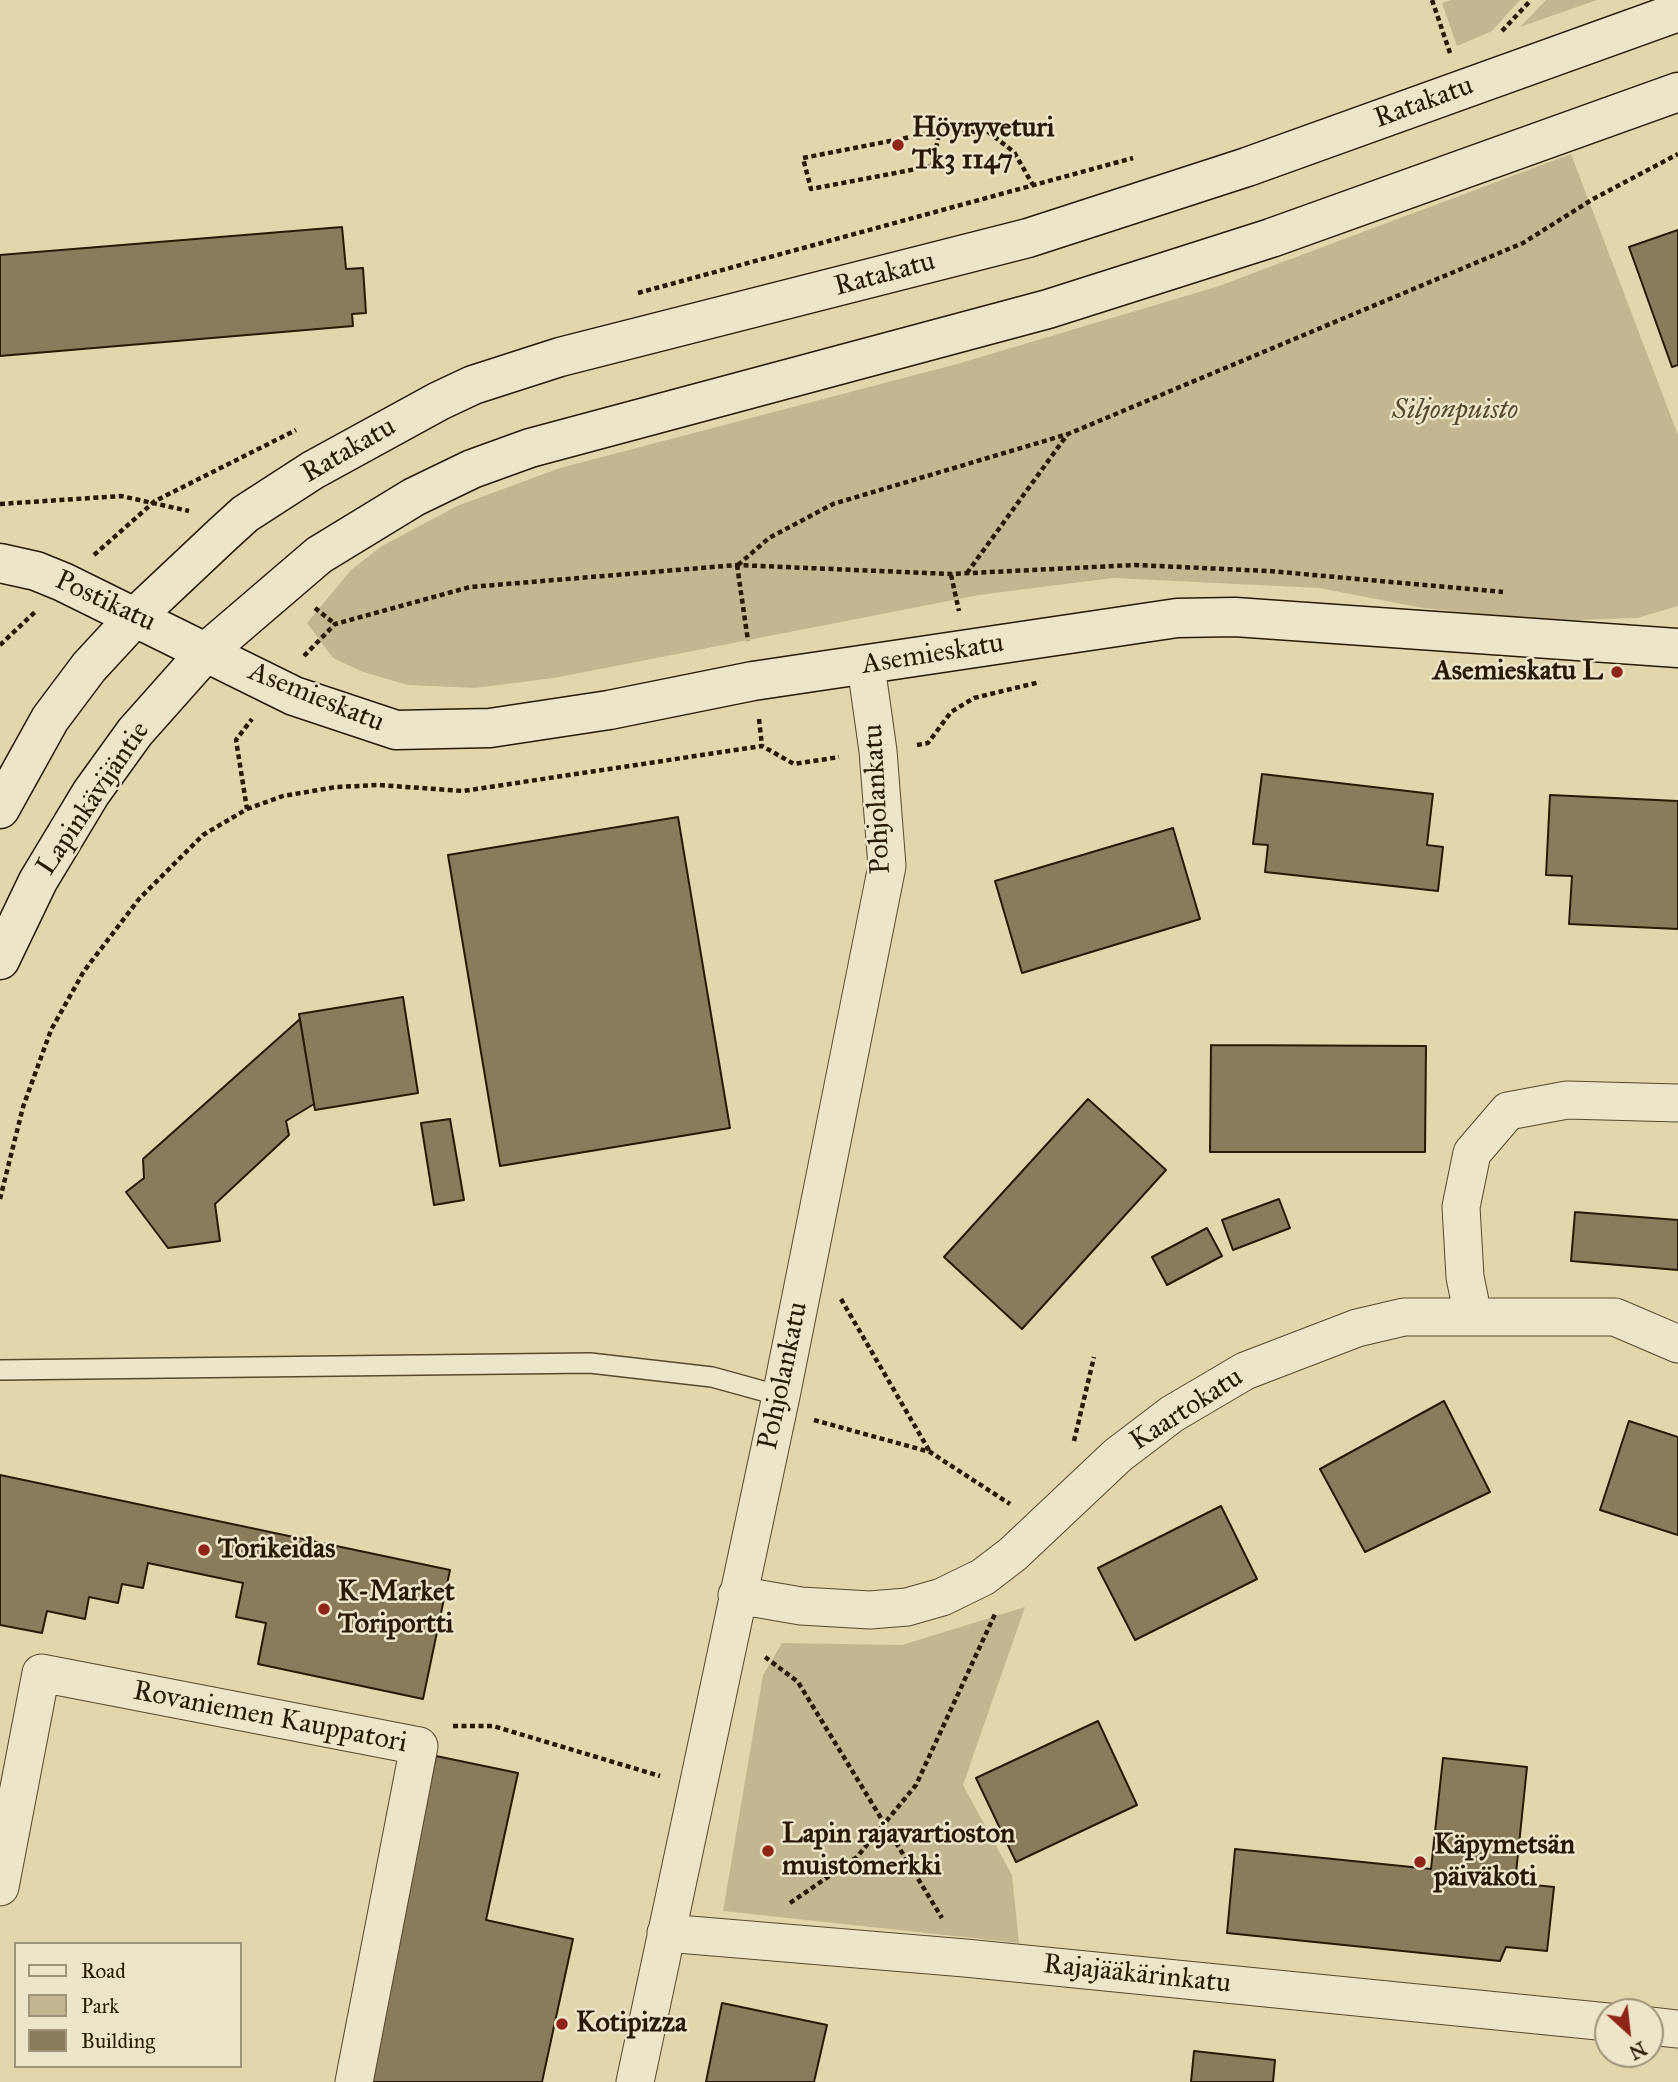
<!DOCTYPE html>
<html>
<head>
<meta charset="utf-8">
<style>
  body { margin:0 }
  #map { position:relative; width:1678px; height:2082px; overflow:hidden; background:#e2d7ac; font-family:"IM FELL Great Primer",serif }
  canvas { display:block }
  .legend { position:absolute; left:14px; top:1942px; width:228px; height:126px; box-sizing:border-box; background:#ece5c9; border:2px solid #9e937b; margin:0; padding:9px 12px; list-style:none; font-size:21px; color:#281905 }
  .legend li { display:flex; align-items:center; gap:14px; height:35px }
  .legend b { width:35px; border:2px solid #9e937b }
  .north { position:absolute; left:1594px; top:1998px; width:70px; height:70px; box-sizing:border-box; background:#ece5c9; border:2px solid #9e937b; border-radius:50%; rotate:153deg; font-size:19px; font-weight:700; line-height:28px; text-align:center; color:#281905 }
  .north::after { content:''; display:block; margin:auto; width:24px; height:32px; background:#8f2418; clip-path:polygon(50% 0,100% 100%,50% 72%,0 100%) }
</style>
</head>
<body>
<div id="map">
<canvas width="1678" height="2082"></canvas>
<ul class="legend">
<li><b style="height:9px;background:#ece5c9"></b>Road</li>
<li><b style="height:19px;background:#c2b790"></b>Park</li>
<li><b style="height:19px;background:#897c5c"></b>Building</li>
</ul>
<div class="north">N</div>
</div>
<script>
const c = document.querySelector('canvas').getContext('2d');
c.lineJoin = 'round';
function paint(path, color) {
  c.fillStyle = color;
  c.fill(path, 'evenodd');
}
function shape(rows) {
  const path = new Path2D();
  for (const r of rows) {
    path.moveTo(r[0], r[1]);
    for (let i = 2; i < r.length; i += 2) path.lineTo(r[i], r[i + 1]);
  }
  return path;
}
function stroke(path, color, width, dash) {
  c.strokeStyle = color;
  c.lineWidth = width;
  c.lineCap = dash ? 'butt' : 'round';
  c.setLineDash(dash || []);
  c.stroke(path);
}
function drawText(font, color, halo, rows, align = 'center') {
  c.font = font + ' "IM FELL Great Primer",serif';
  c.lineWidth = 5;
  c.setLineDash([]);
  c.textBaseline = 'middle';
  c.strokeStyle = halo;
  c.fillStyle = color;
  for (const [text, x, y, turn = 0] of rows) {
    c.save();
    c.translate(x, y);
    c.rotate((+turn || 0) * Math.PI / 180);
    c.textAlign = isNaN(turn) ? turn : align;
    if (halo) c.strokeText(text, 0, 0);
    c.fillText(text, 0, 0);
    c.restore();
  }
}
paint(shape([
  [1451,0,1520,0,1492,31,1457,46,1442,3],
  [1546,0,1597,0,1520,27],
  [1571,154,1678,435,1678,606,1637,618,1548,621,1423,608,1319,588,1113,578,979,595,554,678,475,688,408,685,363,672,333,658,307,623,351,570,382,546,457,506,560,468,957,364,1216,287],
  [1025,1607,963,1785,1012,1875,1019,1943,723,1911,763,1675,782,1643,902,1645]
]), '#c2b790');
const building = shape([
  [342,227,346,269,363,268,366,313,352,314,353,326,0,356,0,255,342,227],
  [1678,230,1678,365,1672,367,1629,247,1678,230],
  [1262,774,1433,794,1427,845,1443,847,1438,891,1265,872,1268,845,1253,844,1262,774],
  [1550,795,1678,801,1678,929,1569,924,1572,876,1546,875,1550,795],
  [678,817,730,1128,500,1166,448,855,678,817],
  [1173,828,1200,919,1022,973,995,881,1173,828],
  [403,997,418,1093,315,1110,299,1014,403,997],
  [300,1019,314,1104,286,1121,289,1135,215,1204,220,1241,168,1248,126,1192,144,1178,143,1159,300,1019],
  [1211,1045,1426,1046,1425,1152,1210,1152,1211,1045],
  [1088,1099,1166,1170,1022,1329,944,1257,1088,1099],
  [450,1119,464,1200,434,1205,421,1123,450,1119],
  [1279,1199,1290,1228,1233,1250,1222,1220,1279,1199],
  [1575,1212,1678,1220,1678,1270,1571,1261,1575,1212],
  [1207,1228,1222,1256,1167,1285,1152,1257,1207,1228],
  [1444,1401,1490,1492,1365,1552,1320,1469,1444,1401],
  [1629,1421,1678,1437,1678,1535,1600,1510,1629,1421],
  [0,1475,450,1570,423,1699,258,1664,266,1623,236,1617,243,1583,148,1563,143,1588,122,1584,118,1603,89,1597,85,1619,47,1611,42,1633,0,1625,0,1475],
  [1221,1506,1257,1579,1135,1640,1098,1568,1221,1506],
  [1098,1721,1137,1805,1016,1862,976,1778,1098,1721],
  [436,1756,518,1773,486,1920,573,1939,542,2082,365,2082,436,1756],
  [1443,1758,1527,1767,1515,1883,1554,1887,1547,1951,1506,1947,1500,1961,1227,1933,1235,1849,1431,1869,1443,1758],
  [722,2003,827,2025,814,2082,706,2082,722,2003],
  [1194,2051,1275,2060,1273,2082,1191,2082,1194,2051]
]);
paint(building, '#897c5c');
stroke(building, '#281905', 2);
const lane = shape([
  [0,1370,590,1363,712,1377,781,1396]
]);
const street = shape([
  [1473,1316,1465,1277,1461,1207,1472,1153,1508,1111,1567,1100,1678,1103],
  [737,1595,801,1606,870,1610,907,1607,942,1597,983,1577,1013,1554,1118,1455,1172,1414,1245,1371,1357,1328,1404,1317,1615,1317,1678,1344],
  [0,1887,41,1673,419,1746,354,2082],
  [666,1933,965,1958,1608,2022],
  [1650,2026,1678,2029],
  [635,2082,781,1396,887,866,878,751,866,666]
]);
const secondary = shape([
  [0,563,36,571,63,582,294,696,396,730,490,728,609,710,753,681,1177,618,1235,617,1678,648],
  [0,809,50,719,89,667,137,615,222,535,245,514,313,470,439,401,473,385,560,357,1028,238,1247,167,1678,12],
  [0,960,38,881,91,793,135,732,207,651,319,555,414,497,472,469,530,448,1048,309,1155,275,1271,238,1678,92]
]);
stroke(lane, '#56482f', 22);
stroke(street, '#56482f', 39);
stroke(secondary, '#281905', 41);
stroke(shape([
  [1432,0,1450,53],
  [1502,31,1531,0],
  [939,135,932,166,811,189,803,158,921,135,987,131,1014,152,1033,185],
  [638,293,1133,158],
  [0,504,121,496,189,511],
  [94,555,155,501,296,430],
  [737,565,748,641],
  [738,565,769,538,833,504,1068,434,1523,243,1593,199,1678,154],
  [967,573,1067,435],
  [951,575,959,611],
  [315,608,335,624],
  [0,645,35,612],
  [304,656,335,624,470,587,737,565,951,574,1135,565,1269,571,1503,592],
  [759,719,762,746],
  [917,745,928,743,951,712,974,698,1040,682],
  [247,809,283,796,336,787,379,785,463,791,762,746,794,764,839,757],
  [0,1199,23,1107,51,1030,84,971,139,899,203,835,247,809,236,740,252,719],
  [841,1299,930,1452],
  [814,1420,930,1452,1010,1504],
  [1074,1441,1094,1357],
  [765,1657,798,1682,942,1918],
  [453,1726,493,1726,660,1776],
  [790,1903,857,1857,916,1785,995,1614]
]), '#281905', 4.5, [5, 3.5]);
stroke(lane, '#ece5c9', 19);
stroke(street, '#ece5c9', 37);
stroke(secondary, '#ece5c9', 38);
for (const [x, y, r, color] of [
  [898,145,7,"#8f2418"],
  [1617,672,7,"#8f2418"],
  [204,1550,7,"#8f2418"],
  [324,1609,7,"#8f2418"],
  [768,1851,7,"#8f2418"],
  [1420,1862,7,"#8f2418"],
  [562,2024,7,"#8f2418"]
]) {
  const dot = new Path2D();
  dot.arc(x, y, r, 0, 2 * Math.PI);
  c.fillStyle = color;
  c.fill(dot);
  stroke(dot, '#ece5c9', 2.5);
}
drawText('28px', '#281905', '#ece5c9', [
  ["Ratakatu",1424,103,-20],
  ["Ratakatu",885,275,-15],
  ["Ratakatu",349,451,-30],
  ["Postikatu",105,602,25],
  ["Asemieskatu",933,655,-9],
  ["Asemieskatu",316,698,22],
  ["Lapinkävijäntie",94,799,-56],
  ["Pohjolankatu",878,799,-93],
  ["Pohjolankatu",784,1376,-78],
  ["Kaartokatu",1187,1410,-33],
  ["Rovaniemen Kauppatori",270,1718,11],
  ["Rajajääkärinkatu",1137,1975,6]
]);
drawText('bold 28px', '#281905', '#ece5c9', [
  ["Höyryveturi",912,129],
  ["Tk3 1147",912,161],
  ["Asemieskatu L",1603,672,"right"],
  ["Torikeidas",218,1550],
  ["K-Market",338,1593],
  ["Toriportti",338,1625],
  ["Lapin rajavartioston",782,1835],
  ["muistomerkki",782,1867],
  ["Käpymetsän",1434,1846],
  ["päiväkoti",1434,1878],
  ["Kotipizza",576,2024]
], 'left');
drawText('italic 28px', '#56482f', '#ece5c9', [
  ["Siljonpuisto",1455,411]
]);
</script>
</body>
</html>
